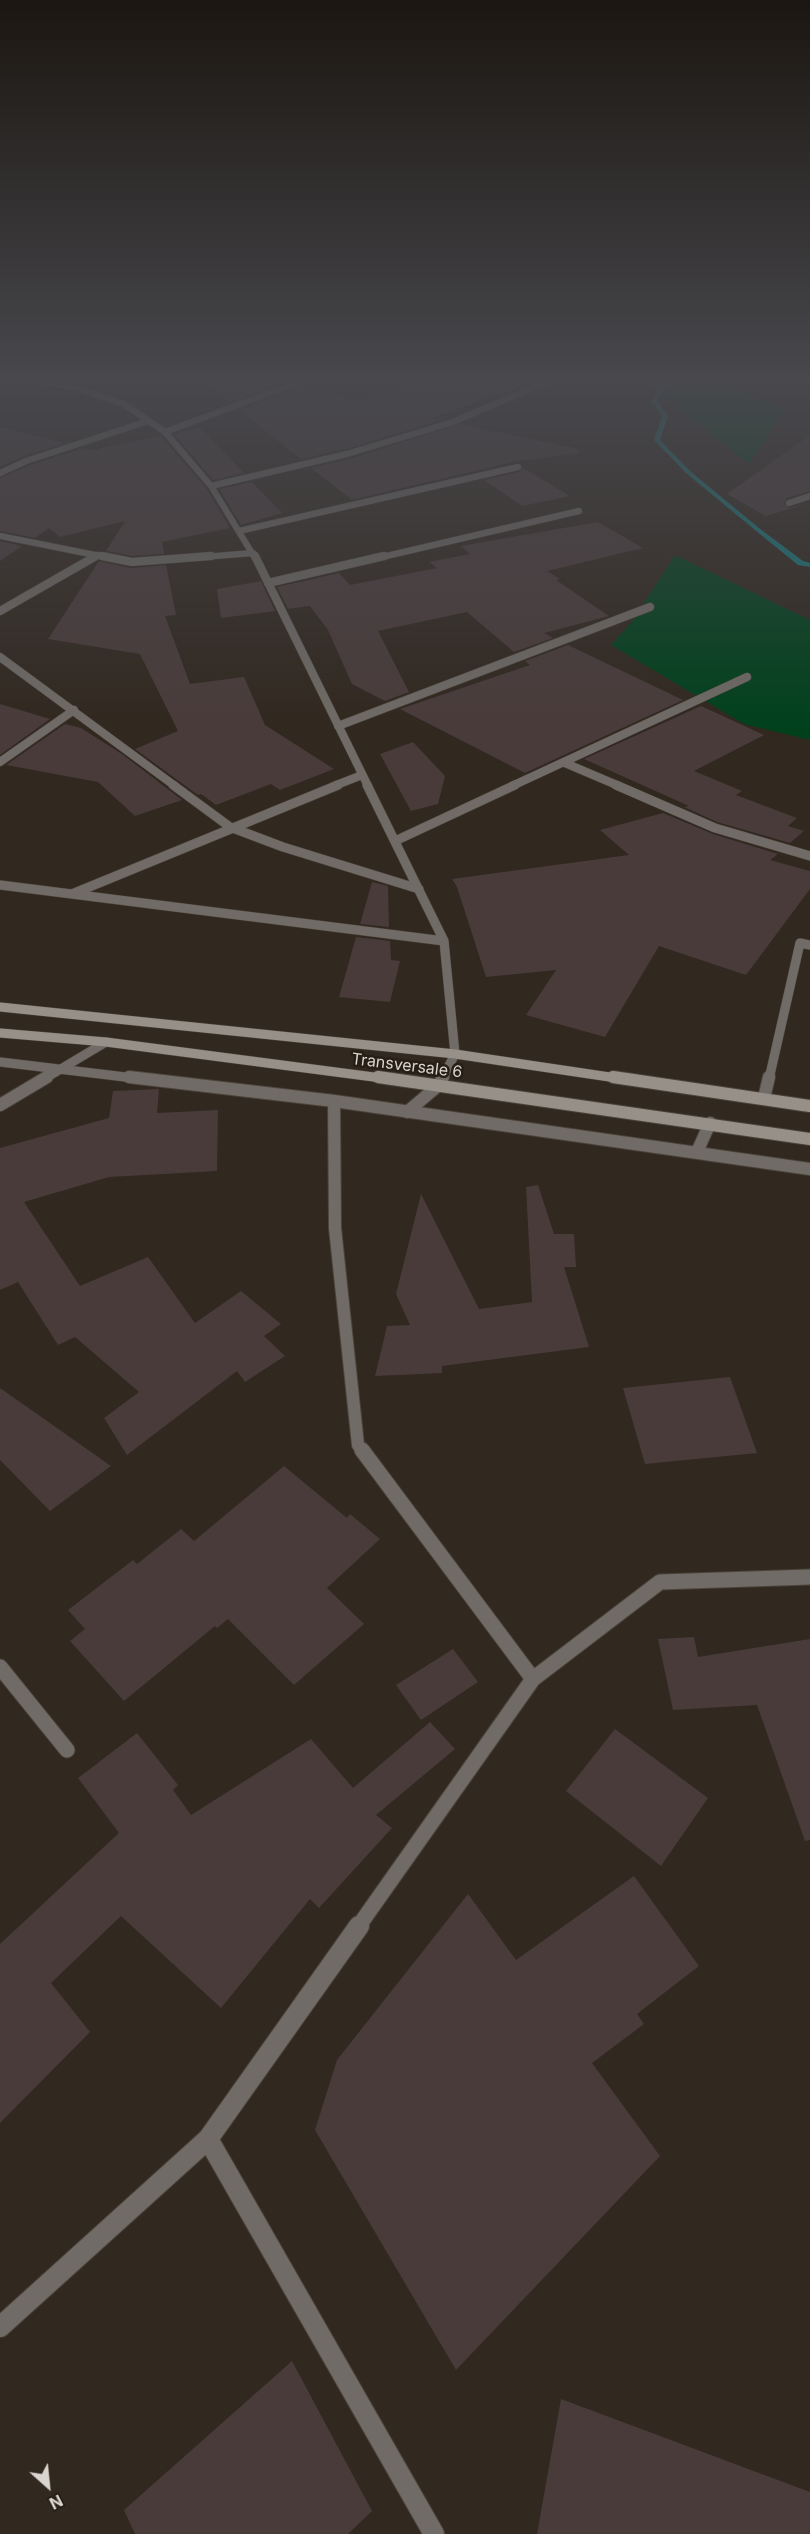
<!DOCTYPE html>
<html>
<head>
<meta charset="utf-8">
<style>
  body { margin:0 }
  #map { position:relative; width:810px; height:2534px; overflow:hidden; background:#31281f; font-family:Inter,sans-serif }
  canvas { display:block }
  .north { position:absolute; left:18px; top:2456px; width:60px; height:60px; -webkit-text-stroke:4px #271e16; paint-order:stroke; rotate:153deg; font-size:16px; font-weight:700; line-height:24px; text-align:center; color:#dbd5cf }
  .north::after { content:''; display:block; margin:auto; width:21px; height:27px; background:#dbd5cf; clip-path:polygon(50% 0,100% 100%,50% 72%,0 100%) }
</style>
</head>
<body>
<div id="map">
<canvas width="810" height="2534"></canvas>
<div class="north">N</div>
</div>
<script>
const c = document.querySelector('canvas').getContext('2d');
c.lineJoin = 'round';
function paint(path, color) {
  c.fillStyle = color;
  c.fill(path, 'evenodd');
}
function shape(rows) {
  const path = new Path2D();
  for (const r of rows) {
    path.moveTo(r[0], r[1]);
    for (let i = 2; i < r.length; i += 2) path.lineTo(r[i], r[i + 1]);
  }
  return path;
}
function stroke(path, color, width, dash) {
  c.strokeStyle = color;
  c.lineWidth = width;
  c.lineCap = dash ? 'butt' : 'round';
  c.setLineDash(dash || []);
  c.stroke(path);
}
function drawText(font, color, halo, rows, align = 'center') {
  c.font = font + ' Inter,sans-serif';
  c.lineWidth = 5;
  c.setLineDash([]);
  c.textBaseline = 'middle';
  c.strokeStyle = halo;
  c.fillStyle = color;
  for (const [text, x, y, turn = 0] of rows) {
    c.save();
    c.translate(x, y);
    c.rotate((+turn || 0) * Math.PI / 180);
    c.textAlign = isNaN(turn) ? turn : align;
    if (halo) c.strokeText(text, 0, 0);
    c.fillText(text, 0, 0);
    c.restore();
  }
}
paint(shape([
  [641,378,710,378,785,409,749,464],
  [675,555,810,620,810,740,744,724,611,645,632,622]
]), '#00411c');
paint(shape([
  [680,378,687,378,664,389,657,401,668,416,660,440,690,471,759,528,803,561,810,563,810,567,798,565,755,530,686,473,654,440,662,416,651,401,660,387,680,378]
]), '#147b7e');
paint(shape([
  [199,378,270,378,285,382,230,402],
  [420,378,531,378,532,383,431,418,441,420,346,449,301,459,239,410,303,386,356,400],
  [461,424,578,449,578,453,513,462,352,500,311,468,349,459],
  [0,427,65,443,24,456,0,467],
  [200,427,244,473,213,480,174,434],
  [810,435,810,491,787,498,784,503,789,508,810,503,766,516,727,494],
  [161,436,207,489,230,528,162,542,164,554,132,556,106,551,125,521,60,537,49,528,35,538,0,531,0,478,28,466,84,448,93,450],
  [523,468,570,496,522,506,484,480,519,472],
  [252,482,282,513,241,525,219,489],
  [598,522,643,548,547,571,560,579,556,580,609,616,544,633,553,638,514,652,467,612,378,631,409,692,385,701,352,684,328,630,310,606,288,609,277,587,339,573,350,585,437,568,429,562,470,554,461,546],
  [0,541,22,546,0,561],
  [99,561,131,568,166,565,176,615,165,616,190,684,244,677,265,725,334,769,280,790,271,784,216,805,201,794,198,795,135,749,178,731,140,654,48,639],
  [261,581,275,611,221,618,217,589],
  [568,645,683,700,525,773,400,709,530,665,525,661],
  [0,704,50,719,0,755],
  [701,706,764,735,694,771,742,791,736,795,797,818,788,826,804,831,790,843,717,822,684,807,689,806,584,759],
  [65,724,81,728,122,754,182,800,135,816,98,782,6,765],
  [413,742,445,776,438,804,411,811,380,754],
  [663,813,713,834,778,854,770,860,810,871,810,889,746,975,659,946,605,1037,526,1015,556,970,486,977,457,887,452,879,629,855,600,830],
  [372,882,388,886,389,927,360,924],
  [356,937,390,941,391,960,400,961,390,1002,339,997],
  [159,1089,157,1113,218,1110,217,1171,109,1177,24,1202,80,1286,148,1257,195,1323,241,1291,281,1324,264,1336,285,1356,245,1382,237,1371,127,1455,104,1418,139,1392,75,1337,58,1345,18,1282,0,1290,0,1148,109,1118,113,1091],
  [538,1185,554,1234,574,1234,576,1267,564,1267,589,1347,442,1366,442,1373,375,1376,387,1326,410,1325,396,1294,421,1194,479,1309,532,1302,526,1187],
  [730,1377,757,1453,645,1464,623,1388],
  [0,1388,50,1423,111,1466,50,1511,0,1460],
  [284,1466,347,1518,350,1514,380,1539,327,1588,364,1624,294,1685,228,1619,217,1628,215,1626,124,1701,70,1641,85,1629,68,1610,133,1560,137,1564,181,1529,194,1541],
  [694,1637,698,1657,810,1639,810,1840,805,1841,757,1705,673,1710,658,1639],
  [453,1649,478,1682,421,1720,396,1685],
  [430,1722,455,1749,376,1815,392,1828,319,1908,310,1899,221,2008,121,1916,51,1983,90,2032,0,2123,0,1944,119,1833,78,1778,137,1733,178,1785,173,1790,191,1815,311,1739,353,1788],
  [615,1729,708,1798,661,1866,566,1791],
  [634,1876,699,1966,637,2014,644,2024,592,2063,660,2156,456,2370,315,2130,337,2060,468,1894,516,1960],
  [292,2361,372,2511,348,2534,135,2534,124,2510],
  [561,2399,810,2492,810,2534,537,2534]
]), '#493b3a');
const serviceFar1 = shape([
  [769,1079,800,943,810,945]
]);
const service = shape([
  [764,1098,769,1077]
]);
const minorFar5 = shape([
  [26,378,77,388,124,404,165,432,211,486,255,558],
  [165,432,310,378],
  [0,473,26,461,148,421],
  [211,486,347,454,453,422,556,378],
  [789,503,810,496],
  [239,531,518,467],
  [0,536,110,558],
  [93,558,98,555],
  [191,558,253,553],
  [378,558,579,511]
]);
const minorFar4 = shape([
  [102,556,132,562,211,556],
  [255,556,368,786],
  [268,583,384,556],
  [0,611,96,556],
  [0,657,175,786],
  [338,726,650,607],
  [0,762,74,710],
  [565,763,619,786],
  [334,786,362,775],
  [512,786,747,677]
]);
const minorFar3 = shape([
  [173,785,230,827,283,847,419,889],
  [367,785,444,941,455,1054,442,1079],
  [616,785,715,828,810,856],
  [395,841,515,785],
  [0,885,444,941],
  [72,894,338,785],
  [0,1062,142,1079],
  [44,1079,106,1042]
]);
const minorFar2 = shape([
  [129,1077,334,1101,810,1169],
  [334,1101,335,1228,358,1445,363,1451],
  [0,1105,47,1077],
  [407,1112,439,1085,443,1077],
  [697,1152,710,1123]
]);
const minorFar1 = shape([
  [362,1450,533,1679],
  [0,1667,67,1750],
  [358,1927,533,1679,660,1582,810,1577]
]);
const minor = shape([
  [208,2139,434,2534],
  [0,2327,208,2139,359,1926]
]);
const secondaryFar1 = shape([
  [0,1007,455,1054,623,1079],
  [0,1033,106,1042,389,1079]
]);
const secondary = shape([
  [378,1077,810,1139],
  [613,1077,810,1106]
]);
stroke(serviceFar1, '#4c443b', 10);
stroke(service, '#4c443b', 14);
stroke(minorFar5, '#4c443b', 7);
stroke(minorFar4, '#4c443b', 9);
stroke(minorFar3, '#4c443b', 10);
stroke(minorFar2, '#4c443b', 14);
stroke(minorFar1, '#4c443b', 17);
stroke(minor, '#4c443b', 22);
stroke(secondaryFar1, '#4c443b', 10);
stroke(secondary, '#4c443b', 14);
stroke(serviceFar1, '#706b66', 9);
stroke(service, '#706b66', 12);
stroke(minorFar5, '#706b66', 6);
stroke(minorFar4, '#706b66', 8);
stroke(minorFar3, '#706b66', 9);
stroke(minorFar2, '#706b66', 12);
stroke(minorFar1, '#706b66', 15);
stroke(minor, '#706b66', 20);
stroke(secondaryFar1, '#979089', 9);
stroke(secondary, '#979089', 12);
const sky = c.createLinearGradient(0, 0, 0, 732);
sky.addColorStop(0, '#1b1611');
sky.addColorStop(0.52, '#48484d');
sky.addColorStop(1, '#48484d00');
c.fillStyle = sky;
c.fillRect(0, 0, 810, 732);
drawText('16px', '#dbd5cf', '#271e16', [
  ["Transversale 6",407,1066,7]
]);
</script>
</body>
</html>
